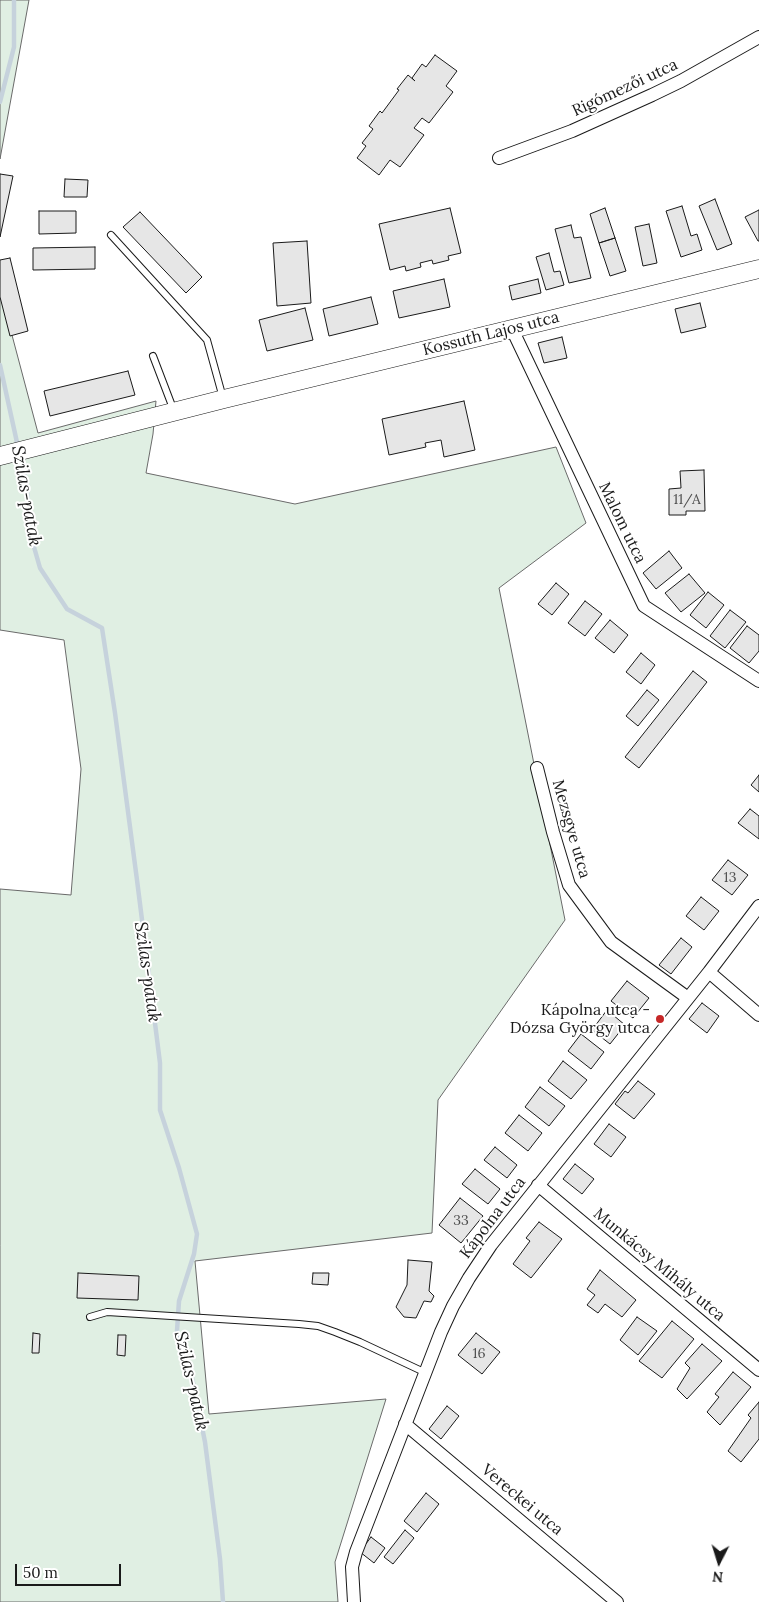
<!DOCTYPE html>
<html>
<head>
<meta charset="utf-8">
<style>
  body { margin:0 }
  #map { position:relative; width:759px; height:1602px; overflow:hidden; background:#fff; font-family:Lora,serif }
  canvas { display:block }
  .north { position:absolute; left:694px; top:1537px; width:50px; height:50px; -webkit-text-stroke:4px #fff; paint-order:stroke; rotate:185deg; font-size:14px; font-weight:700; line-height:20px; text-align:center; color:#1a1a1a }
  .north::after { content:''; display:block; margin:auto; width:18px; height:22px; background:#1a1a1a; clip-path:polygon(50% 0,100% 100%,50% 72%,0 100%) }
  .scale { position:absolute; left:15px; top:1564px; width:106px; height:22px; box-sizing:border-box; border:2px solid #1a1a1a; border-top:0; padding-left:6px; font-size:15px; line-height:18px; white-space:nowrap; color:#1a1a1a; -webkit-text-stroke:4px #fff; paint-order:stroke }
</style>
</head>
<body>
<div id="map">
<canvas width="759" height="1602"></canvas>
<div class="north">N</div>
<div class="scale">50 m</div>
</div>
<script>
const c = document.querySelector('canvas').getContext('2d');
c.lineJoin = 'round';
function paint(path, color) {
  c.fillStyle = color;
  c.fill(path, 'evenodd');
}
function shape(rows) {
  const path = new Path2D();
  for (const r of rows) {
    path.moveTo(r[0], r[1]);
    for (let i = 2; i < r.length; i += 2) path.lineTo(r[i], r[i + 1]);
  }
  return path;
}
function stroke(path, color, width, dash) {
  c.strokeStyle = color;
  c.lineWidth = width;
  c.lineCap = dash ? 'butt' : 'round';
  c.setLineDash(dash || []);
  c.stroke(path);
}
function drawText(font, color, halo, rows, align = 'center') {
  c.font = font + ' Lora,serif';
  c.lineWidth = 4;
  c.setLineDash([]);
  c.textBaseline = 'middle';
  c.strokeStyle = halo;
  c.fillStyle = color;
  for (const [text, x, y, turn = 0] of rows) {
    c.save();
    c.translate(x, y);
    c.rotate((+turn || 0) * Math.PI / 180);
    c.textAlign = isNaN(turn) ? turn : align;
    if (halo) c.strokeText(text, 0, 0);
    c.fillText(text, 0, 0);
    c.restore();
  }
}
const green = shape([
  [0,0,29,0,0,159,0,0],
  [0,290,38,433,156,401,153,434,146,473,295,504,556,447,586,523,499,588,565,920,438,1100,432,1233,195,1261,209,1414,386,1399,335,1562,338,1602,0,1602,0,889,71,895,81,769,64,640,0,630,0,290]
]);
paint(green, '#e0efe3');
stroke(green, '#6a6a6a', 1);
stroke(shape([
  [0,102,14,47,14,0],
  [0,365,18,447],
  [20,454,26,482,32,540,40,568,67,609,102,628,115,713,137,880,160,1063,160,1110,179,1168,197,1234,194,1254,179,1301,177,1331,181,1353,191,1373,205,1442,220,1559,223,1602]
]), '#c6d2dc', 4.5);
const building = shape([
  [435,55,457,71,446,86,453,92,429,123,422,118,414,128,424,135,400,167,390,160,379,175,357,158,366,146,362,143,373,129,369,126,380,111,382,113,399,90,397,89,408,75,415,81,412,78,422,64,426,67,435,55],
  [0,174,13,176,0,237,0,174],
  [65,179,88,180,87,197,64,197,65,179],
  [715,199,732,244,717,250,699,206,715,199],
  [682,206,691,236,697,234,702,250,681,257,666,211,682,206],
  [450,208,461,253,448,256,449,260,433,264,432,260,420,263,421,267,406,271,405,266,390,270,379,224,450,208],
  [605,208,615,238,599,243,590,214,605,208],
  [759,210,759,241,758,241,745,217,759,210],
  [39,211,76,211,76,233,39,234,39,211],
  [140,212,202,277,186,293,123,227,140,212],
  [649,224,657,263,643,266,635,227,649,224],
  [571,225,574,238,581,237,591,278,569,283,555,229,571,225],
  [615,238,626,271,610,276,599,243,615,238],
  [307,241,311,303,277,306,273,243,307,241],
  [95,247,95,269,33,270,33,248,95,247],
  [549,253,554,272,560,271,564,285,546,290,536,257,549,253],
  [10,258,28,331,10,336,0,297,0,260,10,258],
  [444,279,450,307,399,318,393,291,444,279],
  [538,279,541,293,512,300,509,286,538,279],
  [371,297,378,324,329,336,323,309,371,297],
  [700,303,706,327,681,333,675,309,700,303],
  [305,308,313,340,267,351,259,320,305,308],
  [562,337,567,358,544,363,538,343,562,337],
  [128,371,135,395,50,416,44,391,128,371],
  [464,401,475,450,444,457,441,440,425,443,426,447,389,455,382,419,464,401],
  [704,470,705,511,686,511,686,515,669,515,669,489,681,488,680,471,704,470],
  [669,551,682,568,656,589,643,573,669,551],
  [689,574,705,593,681,612,665,593,689,574],
  [556,583,569,594,552,615,538,604,556,583],
  [708,592,724,605,706,628,690,615,708,592],
  [585,601,602,614,585,636,568,623,585,601],
  [730,610,746,622,725,648,710,636,730,610],
  [610,620,628,635,614,653,595,638,610,620],
  [747,626,759,635,759,651,749,663,730,648,747,626],
  [641,653,655,665,641,684,626,672,641,653],
  [693,671,707,682,639,768,625,757,693,671],
  [647,690,659,700,638,726,626,716,647,690],
  [759,775,759,792,751,785,759,775],
  [750,809,759,816,759,839,738,823,750,809],
  [728,860,748,875,732,895,712,880,728,860],
  [701,897,719,911,704,930,686,916,701,897],
  [681,938,692,947,671,974,659,965,681,938],
  [627,981,649,998,633,1018,611,1001,627,981],
  [702,1003,719,1016,707,1033,689,1019,702,1003],
  [607,1010,625,1025,610,1044,592,1030,607,1010],
  [581,1034,604,1052,591,1069,568,1051,581,1034],
  [563,1061,587,1080,571,1099,548,1081,563,1061],
  [638,1081,655,1094,634,1119,615,1104,625,1091,628,1093,638,1081],
  [540,1087,565,1106,549,1126,525,1107,540,1087],
  [519,1115,542,1133,528,1151,505,1133,519,1115],
  [609,1124,626,1137,611,1157,594,1144,609,1124],
  [495,1147,517,1165,507,1178,484,1160,495,1147],
  [575,1164,594,1179,582,1194,563,1179,575,1164],
  [475,1169,500,1189,488,1204,462,1184,475,1169],
  [460,1198,483,1216,461,1243,439,1225,460,1198],
  [539,1222,562,1239,531,1278,513,1264,530,1241,526,1238,539,1222],
  [408,1260,432,1262,429,1291,434,1296,431,1302,424,1301,416,1318,404,1317,396,1307,407,1285,408,1260],
  [600,1270,636,1300,622,1317,605,1304,598,1313,587,1305,595,1295,587,1289,600,1270],
  [78,1273,139,1276,138,1300,77,1298,78,1273],
  [313,1273,329,1273,328,1285,312,1284,313,1273],
  [637,1317,657,1331,638,1355,620,1340,637,1317],
  [672,1321,694,1339,662,1378,639,1361,672,1321],
  [33,1333,40,1334,39,1353,32,1353,33,1333],
  [476,1333,500,1352,482,1374,458,1355,476,1333],
  [118,1335,126,1335,125,1356,117,1355,118,1335],
  [702,1344,722,1361,687,1399,677,1389,690,1368,685,1363,702,1344],
  [733,1372,751,1387,720,1425,707,1412,719,1397,715,1394,733,1372],
  [759,1402,759,1439,741,1462,728,1451,751,1418,748,1415,759,1402],
  [447,1406,459,1416,441,1439,429,1429,447,1406],
  [426,1493,439,1504,417,1532,404,1521,426,1493],
  [405,1530,414,1538,393,1564,384,1557,405,1530],
  [371,1537,385,1548,374,1563,360,1552,371,1537]
]);
paint(building, '#e6e6e6');
stroke(building, '#1a1a1a', 1);
const service = shape([
  [111,235,207,340,223,398],
  [153,356,174,411],
  [90,1317,107,1312,299,1324,318,1326,335,1332,360,1342,424,1372]
]);
const minor = shape([
  [499,158,572,131,652,95,681,81,759,37],
  [512,329,644,606,759,681],
  [537,768,553,832,569,885,611,942,688,998],
  [709,972,759,1015],
  [538,1185,759,1370],
  [405,1424,617,1602],
  [354,1602,352,1567,356,1552,441,1332,453,1306,469,1278,491,1245,709,972,759,906]
]);
const secondary = shape([
  [0,456,224,399,759,269]
]);
stroke(service, '#1a1a1a', 8);
stroke(minor, '#1a1a1a', 14);
stroke(secondary, '#1a1a1a', 19);
stroke(service, '#fff', 6);
stroke(minor, '#fff', 12);
stroke(secondary, '#fff', 18);
for (const [x, y, r, color] of [
  [660,1019,5,"#c62828"]
]) {
  const dot = new Path2D();
  dot.arc(x, y, r, 0, 2 * Math.PI);
  c.fillStyle = color;
  c.fill(dot);
  stroke(dot, '#fff', 2);
}
drawText('14px', '#4d4d4d', null, [
  ["11/A",687,500],
  ["13",730,878],
  ["33",461,1221],
  ["16",479,1354]
]);
drawText('16px', '#1a1a1a', '#fff', [
  ["Rigómezői utca",625,88,-25],
  ["Kossuth Lajos utca",491,334,-14],
  ["Malom utca",622,523,64],
  ["Mezsgye utca",571,829,74],
  ["Kápolna utca",493,1218,-53],
  ["Munkácsy Mihály utca",659,1265,40],
  ["Vereckei utca",522,1500,40]
]);
drawText('16px', '#1a1a1a', '#fff', [
  ["Kápolna utca -",650,1010],
  ["Dózsa György utca",650,1028]
], 'right');
drawText('italic 18px', '#1a1a1a', '#fff', [
  ["Szilas-patak",26,496,80],
  ["Szilas-patak",147,972,82],
  ["Szilas-patak",191,1381,77]
]);
</script>
</body>
</html>
